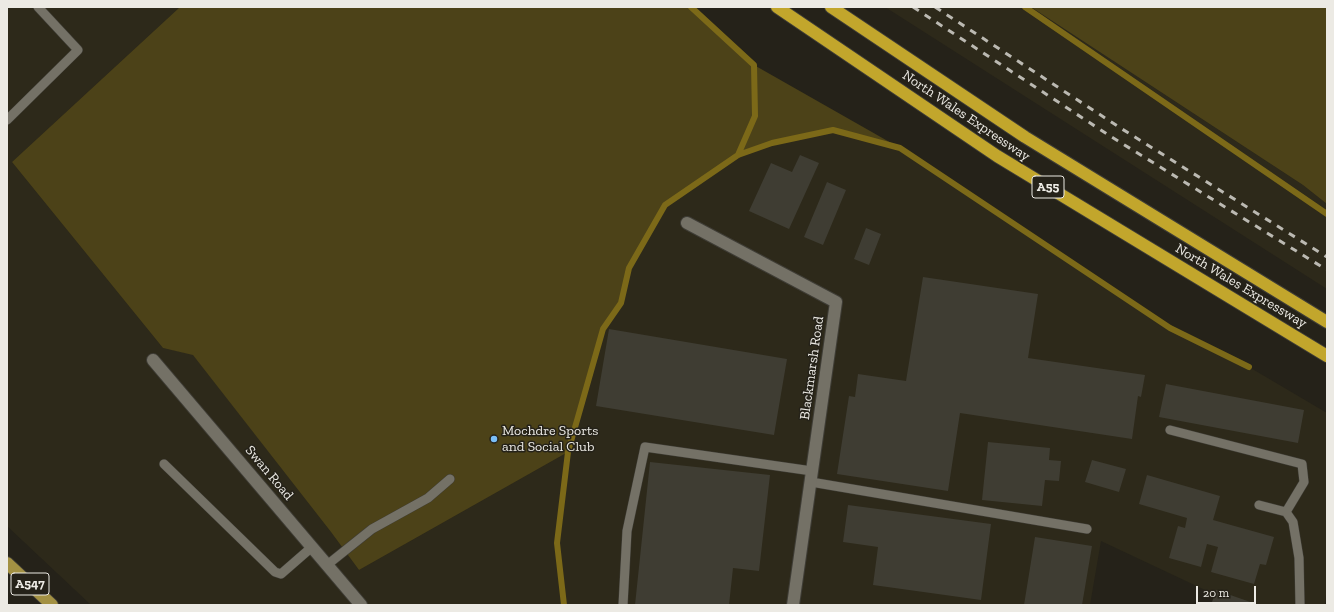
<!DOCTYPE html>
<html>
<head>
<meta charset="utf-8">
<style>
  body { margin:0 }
  #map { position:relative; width:1334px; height:612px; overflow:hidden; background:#252219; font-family:"Zilla Slab",serif }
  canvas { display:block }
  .frame { position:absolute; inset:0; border:8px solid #eceae4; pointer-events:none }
  .scale { position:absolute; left:1196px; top:586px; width:60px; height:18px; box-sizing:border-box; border:2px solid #eceae4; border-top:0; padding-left:5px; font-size:12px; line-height:14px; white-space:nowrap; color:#eceae4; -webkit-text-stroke:3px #252219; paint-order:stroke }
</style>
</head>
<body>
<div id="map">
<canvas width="1334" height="612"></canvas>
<div class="frame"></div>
<div class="scale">20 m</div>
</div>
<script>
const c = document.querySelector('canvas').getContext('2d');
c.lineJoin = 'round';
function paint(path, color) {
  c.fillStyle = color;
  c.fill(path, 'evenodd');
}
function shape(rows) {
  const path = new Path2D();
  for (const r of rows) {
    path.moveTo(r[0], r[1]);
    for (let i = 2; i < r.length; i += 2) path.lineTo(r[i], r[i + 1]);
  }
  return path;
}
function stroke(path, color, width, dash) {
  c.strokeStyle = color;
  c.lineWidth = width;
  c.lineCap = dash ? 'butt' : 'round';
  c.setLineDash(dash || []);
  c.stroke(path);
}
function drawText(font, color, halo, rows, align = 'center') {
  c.font = font + ' "Zilla Slab",serif';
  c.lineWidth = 3;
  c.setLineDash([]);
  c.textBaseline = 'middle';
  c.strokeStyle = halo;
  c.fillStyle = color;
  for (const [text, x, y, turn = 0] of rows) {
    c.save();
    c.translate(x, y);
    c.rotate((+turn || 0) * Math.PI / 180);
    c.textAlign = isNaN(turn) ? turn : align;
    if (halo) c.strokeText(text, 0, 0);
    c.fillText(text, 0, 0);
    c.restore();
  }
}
paint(shape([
  [7,7,180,7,12,162,163,348,193,354,331,532,359,570,568,452,603,329,621,303,629,268,665,205,738,155,772,143,833,130,900,148,1170,328,1249,367,1327,413,1327,585,1325,605,1237,605,1101,541,1090,605,91,605,7,526],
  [885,7,1031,7,1303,185,1327,204,1327,289]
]), '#2d291a');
paint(shape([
  [180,7,691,7,754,65,900,148,833,130,772,143,738,155,665,205,629,268,621,303,603,329,568,452,359,570,331,532,193,355,163,348,12,162],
  [1031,7,1327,7,1327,204,1303,185]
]), '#4c4218');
stroke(shape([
  [691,7,754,65,755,116,738,155],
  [1025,7,1327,214],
  [564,605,557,543,568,452,603,329,621,303,629,268,665,205,738,155,772,143,833,130,900,148,1170,328,1249,367]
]), '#7c6918', 6);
paint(shape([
  [800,155,819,163,789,229,749,211,771,163,792,172],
  [827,182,846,190,823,245,804,237],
  [866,228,881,234,869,265,854,259],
  [923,277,1038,294,1028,358,1145,375,1141,397,1138,396,1132,439,960,413,948,491,837,474,849,396,855,397,858,374,906,381],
  [609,329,787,359,774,435,596,406],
  [1166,384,1304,410,1298,443,1159,417],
  [988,442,1050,448,1049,460,1061,461,1059,481,1045,480,1042,506,982,500],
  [1092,460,1126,469,1119,492,1085,482],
  [650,462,770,475,759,571,733,568,729,605,635,605],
  [1147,475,1220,496,1213,520,1274,537,1266,565,1260,564,1254,584,1211,572,1218,547,1207,544,1201,567,1169,558,1178,526,1185,528,1187,518,1139,504],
  [848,505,991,524,981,600,873,585,878,547,843,542],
  [1035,537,1092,546,1082,605,1024,605],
  [1216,590,1259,605,1211,605]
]), '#3f3d33');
const lane = shape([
  [7,120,78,50,38,7],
  [1170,430,1302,464,1304,482,1286,512],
  [164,464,275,572,281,574,312,547],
  [811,482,1087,529],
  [1259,505,1286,512,1293,522,1299,558,1300,605],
  [327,565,372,529,428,498,450,479],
  [623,605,627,531,645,447,812,471]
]);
const street = shape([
  [687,223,836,302,793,605],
  [153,360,361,605]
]);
const primary = shape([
  [7,563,52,605]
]);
const highway = shape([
  [777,7,997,156,1327,356],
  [831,7,1025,137,1327,322]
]);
stroke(lane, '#3f3d36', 10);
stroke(street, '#3f3d36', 14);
stroke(primary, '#3f3d36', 14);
stroke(highway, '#3f3d36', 14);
stroke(lane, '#747166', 9);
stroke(street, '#747166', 12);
stroke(primary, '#a39143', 12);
stroke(highway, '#c2a62c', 12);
stroke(shape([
  [913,7,1110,136,1327,270],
  [935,7,1122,129,1327,257]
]), '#bbb9b2', 3, [7, 7]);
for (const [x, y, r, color] of [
  [494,439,4,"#7abff8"]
]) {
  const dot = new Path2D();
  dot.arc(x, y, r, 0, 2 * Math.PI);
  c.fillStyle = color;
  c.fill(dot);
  stroke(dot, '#252219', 1.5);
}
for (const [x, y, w] of [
  [1048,187,32],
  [30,584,38]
]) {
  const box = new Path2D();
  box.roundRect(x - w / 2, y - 11, w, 22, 3);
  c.fillStyle = '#252219';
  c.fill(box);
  stroke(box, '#eceae4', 1);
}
drawText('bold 13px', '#eceae4', null, [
  ["A55",1048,187],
  ["A547",30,584]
]);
drawText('14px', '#eceae4', '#252219', [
  ["North Wales Expressway",966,116,34],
  ["North Wales Expressway",1241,286,31],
  ["Blackmarsh Road",812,368,-82],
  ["Swan Road",269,473,50]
]);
drawText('14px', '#eceae4', '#252219', [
  ["Mochdre Sports",502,431],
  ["and Social Club",502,447]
], 'left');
</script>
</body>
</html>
